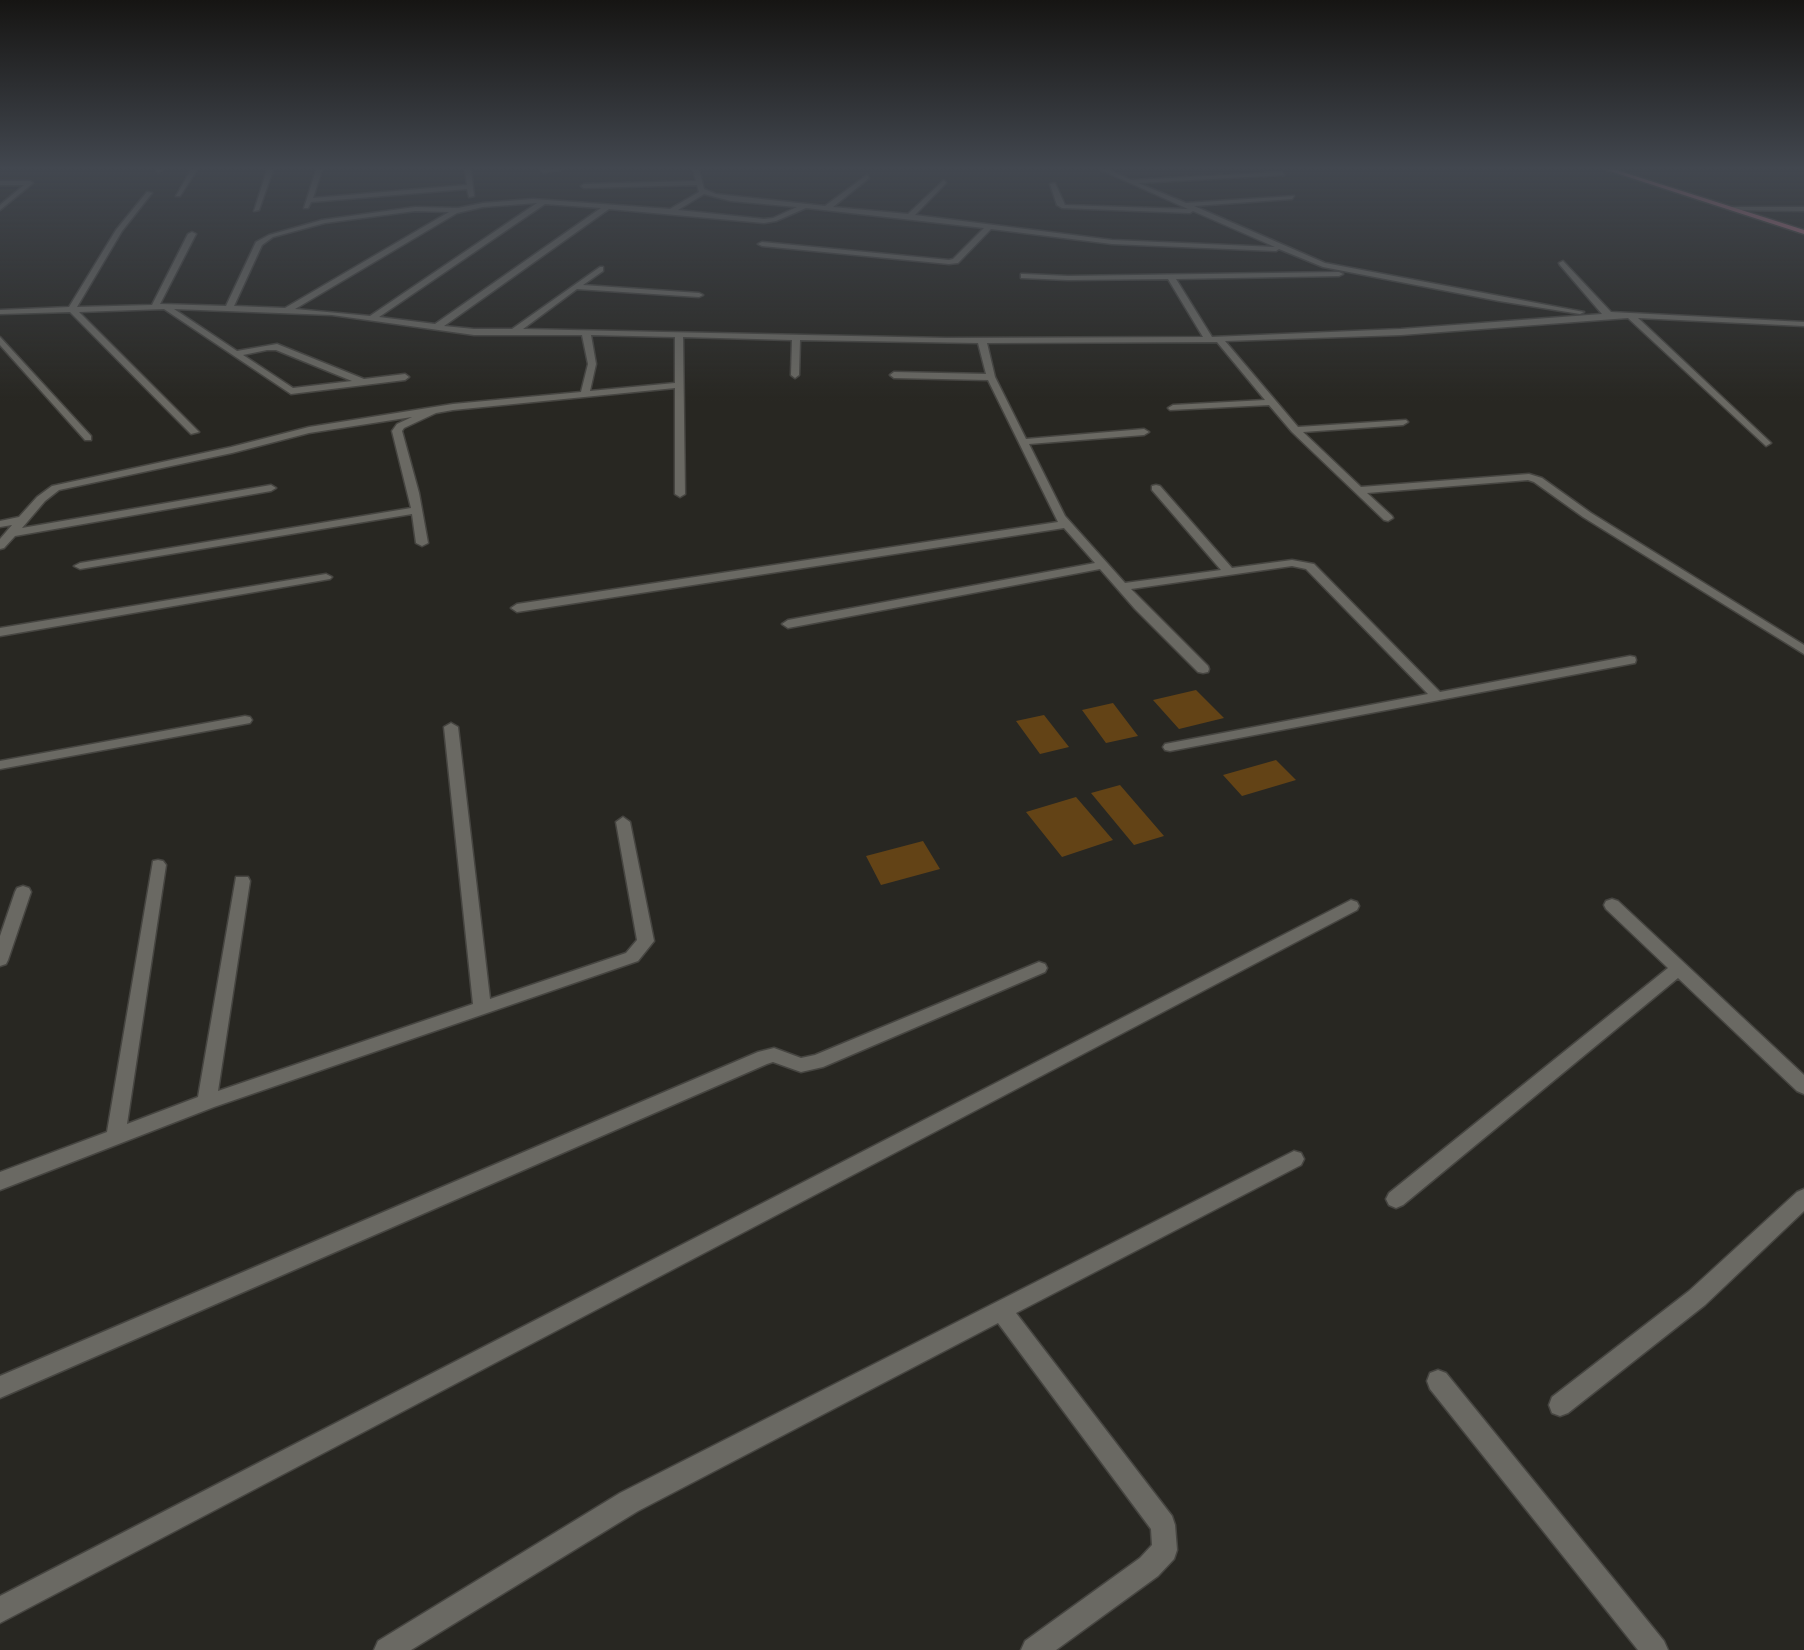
<!DOCTYPE html>
<html>
<head>
<meta charset="utf-8">
<style>
  body { margin:0 }
  canvas { display:block; background:#282722 }
</style>
</head>
<body>
<canvas width="1804" height="1650"></canvas>
<script>
const c = document.querySelector('canvas').getContext('2d');
c.lineJoin = 'round';
function paint(path, color) {
  c.fillStyle = color;
  c.fill(path, 'evenodd');
}
function shape(rows) {
  const path = new Path2D();
  for (const r of rows) {
    path.moveTo(r[0], r[1]);
    for (let i = 2; i < r.length; i += 2) path.lineTo(r[i], r[i + 1]);
  }
  return path;
}
function stroke(path, color, width, dash) {
  c.strokeStyle = color;
  c.lineWidth = width;
  c.lineCap = dash ? 'butt' : 'round';
  c.setLineDash(dash || []);
  c.stroke(path);
}
paint(shape([
  [1196,690,1224,718,1179,729,1153,700],
  [1113,703,1138,736,1106,743,1082,710],
  [1044,715,1069,747,1040,754,1016,721],
  [1276,760,1296,780,1242,796,1223,775],
  [1120,785,1164,836,1134,845,1091,793],
  [1076,797,1113,840,1062,857,1026,812],
  [923,841,940,869,881,885,866,856]
]), '#634316');
const minor = shape([
  [156,170,162,170,158,173,156,170],
  [191,170,197,170,180,196,176,196,191,170],
  [267,170,273,170,259,210,254,211,267,170],
  [316,170,322,170,313,198,467,185,465,170,471,170,474,196,469,197,467,189,311,202,308,208,304,208,316,170],
  [541,170,561,170,543,173,541,170],
  [693,170,699,170,704,189,716,194,825,206,867,175,869,178,833,207,908,214,944,180,946,183,915,215,1112,240,1275,247,1193,211,1190,213,1062,208,1057,205,1050,184,1055,183,1065,205,1188,209,1101,170,1109,170,1131,180,1282,172,1284,175,1138,183,1186,203,1294,196,1292,199,1194,206,1325,263,1584,312,1580,314,1499,301,1323,267,1279,249,1276,251,1112,244,991,229,958,263,949,264,762,246,758,244,762,242,949,260,953,259,984,228,806,208,776,221,764,223,609,209,444,326,474,329,512,329,600,267,603,267,603,271,583,285,699,293,703,295,699,297,577,289,523,329,946,338,1203,337,1168,279,1068,280,1021,278,1021,274,1024,274,1068,276,1339,272,1343,274,1339,276,1176,279,1212,337,1401,329,1602,314,1560,265,1559,263,1563,261,1611,312,1804,322,1804,326,1638,318,1769,441,1771,443,1766,446,1628,318,1401,335,1225,341,1298,427,1406,420,1408,422,1403,425,1303,432,1361,487,1529,474,1542,478,1591,513,1804,645,1804,654,1583,517,1534,482,1528,480,1367,493,1392,516,1393,518,1388,521,1384,520,1292,432,1269,405,1170,410,1168,408,1173,405,1265,400,1217,342,987,343,995,377,1026,439,1144,429,1149,432,1144,435,1029,444,1065,516,1125,583,1221,570,1152,490,1152,486,1156,485,1160,486,1232,568,1292,560,1314,564,1440,692,1630,656,1635,657,1636,660,1635,663,1170,751,1165,750,1163,747,1165,744,1428,694,1306,569,1292,566,1131,589,1208,666,1209,669,1208,672,1203,673,1198,672,1135,609,1100,569,788,628,782,624,788,620,1095,563,1064,528,517,612,511,608,517,604,1058,522,988,380,894,378,890,375,894,372,986,374,978,343,800,340,799,375,795,378,791,375,792,340,683,337,685,494,680,497,675,494,675,388,453,410,436,413,404,428,402,431,419,493,428,543,422,546,416,543,412,514,80,569,74,566,80,563,411,508,392,431,397,424,412,417,309,433,232,453,59,490,45,501,22,528,271,485,276,488,271,491,15,536,4,548,0,549,0,539,12,525,0,527,0,521,19,517,37,497,52,486,231,447,309,427,453,404,581,392,588,364,582,335,474,335,332,315,174,309,237,351,277,344,364,379,405,374,409,377,405,380,291,394,164,309,79,312,199,432,191,434,70,312,0,314,0,310,69,307,116,230,147,192,152,193,122,231,77,307,152,305,188,234,192,232,196,234,160,304,226,306,256,242,269,235,322,220,415,207,458,208,483,203,533,199,670,209,699,192,697,185,584,188,581,186,584,184,696,181,693,170],
  [704,194,731,201,797,207,773,218,764,219,678,210,704,194],
  [537,203,370,316,295,309,457,213,483,207,537,203],
  [545,204,601,208,435,324,379,317,545,204],
  [415,211,449,212,285,308,234,306,262,245,273,237,325,223,415,211],
  [591,335,675,337,675,383,590,391,596,364,591,335],
  [267,350,276,350,352,381,293,388,243,355,267,350],
  [0,181,30,181,33,183,0,210,0,205,24,185,0,185,0,181],
  [1732,207,1804,207,1804,211,1730,210,1732,207],
  [0,337,91,436,91,440,85,440,0,345,0,337],
  [326,574,332,577,330,579,0,636,0,628,326,574],
  [245,716,250,717,252,720,250,723,0,769,0,761,245,716],
  [451,723,458,727,490,999,626,953,637,940,616,822,623,817,630,822,654,941,638,961,214,1107,0,1190,0,1172,107,1132,153,861,158,860,163,861,166,865,127,1124,198,1097,236,877,248,877,250,881,218,1091,473,1004,444,727,451,723],
  [23,886,29,888,31,892,8,960,6,964,0,966,0,936,15,892,17,888,23,886],
  [1612,899,1618,901,1804,1075,1804,1094,1797,1091,1678,978,1403,1205,1396,1208,1389,1205,1386,1199,1389,1193,1668,968,1606,909,1604,905,1606,901,1612,899],
  [1351,900,1357,902,1359,906,1357,910,0,1623,0,1596,1351,900],
  [1039,962,1045,964,1047,968,1045,972,823,1067,801,1072,773,1062,767,1064,0,1398,0,1376,758,1052,774,1048,801,1058,815,1055,1039,962],
  [1294,1151,1301,1153,1304,1159,1301,1165,1016,1313,1172,1516,1175,1525,1177,1550,1174,1559,1158,1576,1056,1650,1021,1650,1025,1641,1140,1558,1152,1545,1151,1529,998,1323,638,1511,411,1650,374,1650,378,1641,620,1493,1294,1151],
  [1804,1189,1804,1211,1705,1305,1568,1413,1560,1416,1552,1413,1549,1405,1552,1397,1689,1291,1797,1192,1804,1189],
  [1438,1370,1446,1373,1664,1641,1668,1650,1638,1650,1430,1389,1427,1381,1430,1373,1438,1370]
]);
const major = shape([
  [1607,170,1616,170,1804,230,1804,234,1607,170]
]);
stroke(minor, '#464541', 3);
stroke(major, '#464541', 3);
paint(minor, '#6a6963');
paint(major, '#bb7388');
const sky = c.createLinearGradient(0, 0, 0, 401);
sky.addColorStop(0, '#161513');
sky.addColorStop(0.42, '#42474f');
sky.addColorStop(1, '#42474f00');
c.fillStyle = sky;
c.fillRect(0, 0, 1804, 401);
</script>
</body>
</html>
